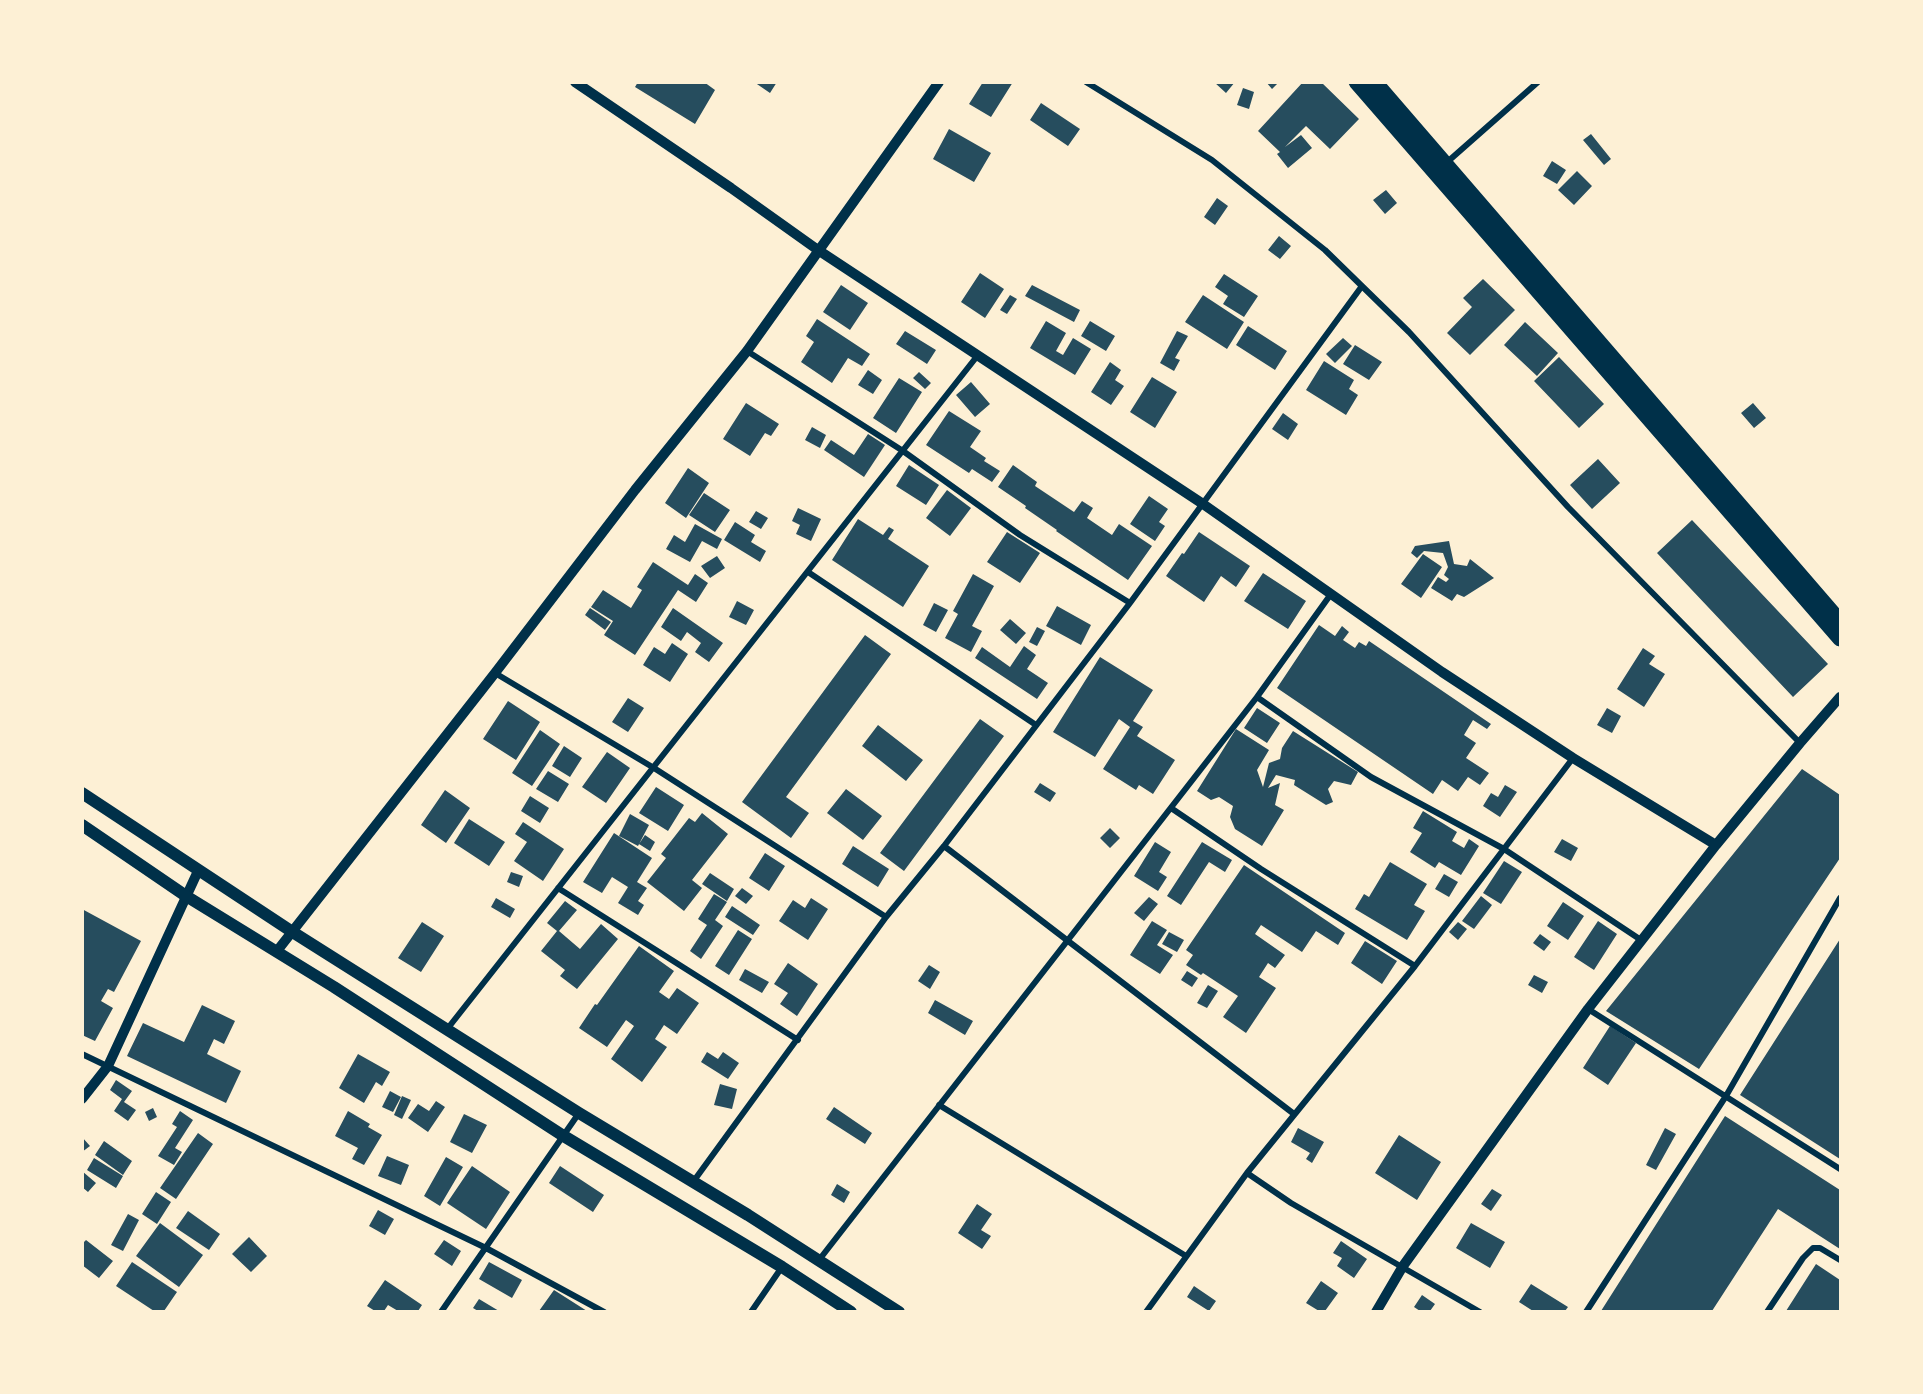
<!DOCTYPE html>
<html>
<head>
<meta charset="utf-8">
<style>
  body { margin:0 }
  #map { position:relative; width:1923px; height:1394px; overflow:hidden; background:#fdf0d5; font-family:Karla,sans-serif }
  canvas { display:block }
  .frame { position:absolute; inset:0; border:84px solid #fdf0d5; pointer-events:none }
</style>
</head>
<body>
<div id="map">
<canvas width="1923" height="1394"></canvas>
<div class="frame"></div>
</div>
<script>
const c = document.querySelector('canvas').getContext('2d');
c.lineJoin = 'round';
function paint(path, color) {
  c.fillStyle = color;
  c.fill(path, 'evenodd');
}
function shape(rows) {
  const path = new Path2D();
  for (const r of rows) {
    path.moveTo(r[0], r[1]);
    for (let i = 2; i < r.length; i += 2) path.lineTo(r[i], r[i + 1]);
  }
  return path;
}
function stroke(path, color, width, dash) {
  c.strokeStyle = color;
  c.lineWidth = width;
  c.lineCap = dash ? 'butt' : 'round';
  c.setLineDash(dash || []);
  c.stroke(path);
}
paint(shape([
  [638,82,704,82,715,90,695,124,635,87],
  [754,82,777,82,770,93],
  [983,82,1013,82,991,117,969,104],
  [1214,82,1235,82,1226,93],
  [1266,82,1279,82,1272,89],
  [1303,82,1321,82,1359,119,1330,149,1306,126,1285,147,1301,135,1312,148,1288,168,1277,154,1280,152,1258,131],
  [1243,88,1254,92,1249,109,1237,105],
  [1041,103,1080,129,1068,146,1030,120],
  [949,129,991,153,974,182,933,159],
  [1591,134,1611,159,1604,165,1583,140],
  [1552,161,1566,170,1557,184,1543,176],
  [1577,171,1592,186,1574,205,1558,190],
  [1386,190,1397,203,1385,214,1373,200],
  [1217,198,1228,206,1215,225,1204,217],
  [1279,236,1291,246,1280,259,1268,250],
  [980,273,1004,289,985,318,961,302],
  [1224,274,1258,296,1244,317,1223,304,1228,296,1215,287],
  [1483,279,1515,310,1470,355,1447,333,1472,307,1463,298],
  [841,285,868,303,850,330,823,312],
  [1032,285,1080,310,1074,322,1025,296],
  [1010,295,1017,299,1007,314,1000,310],
  [1203,295,1244,322,1227,349,1185,322],
  [817,319,870,354,862,366,848,358,832,383,801,362,814,342,806,336],
  [1046,321,1066,333,1056,351,1063,355,1073,338,1091,349,1075,375,1030,348],
  [1090,321,1115,336,1106,351,1081,336],
  [1525,322,1558,353,1537,376,1504,345],
  [1248,326,1287,351,1275,370,1236,345],
  [905,331,936,350,927,364,896,344],
  [1177,331,1188,336,1175,358,1180,360,1174,371,1160,363],
  [1343,338,1352,346,1335,363,1326,354],
  [1355,345,1382,362,1369,380,1343,364],
  [1559,357,1604,404,1579,428,1534,381],
  [1324,361,1354,380,1349,389,1358,395,1346,415,1306,390],
  [1110,362,1121,370,1115,380,1124,386,1111,405,1091,392],
  [868,370,882,380,873,394,858,385],
  [919,372,931,383,925,389,913,378],
  [1152,377,1177,392,1155,428,1130,412],
  [899,378,922,392,896,433,873,418],
  [971,382,990,404,975,417,956,395],
  [746,403,779,424,771,436,765,433,750,456,723,439],
  [1753,403,1766,418,1754,428,1741,413],
  [949,411,981,431,970,447,986,458,984,461,1000,471,992,482,972,469,969,473,926,445],
  [1283,413,1298,424,1288,440,1272,429],
  [812,427,826,435,820,448,805,440],
  [868,434,885,445,864,477,824,450,831,440,854,455],
  [1598,459,1620,483,1592,509,1570,485],
  [909,465,939,485,926,505,896,486],
  [1013,465,1037,482,1035,486,1074,512,1082,501,1093,508,1087,518,1112,535,1119,524,1152,546,1128,580,1056,531,1057,530,1025,508,1026,506,998,487],
  [688,468,709,483,686,518,665,503],
  [947,490,971,508,950,536,926,518],
  [704,493,730,510,715,532,689,515],
  [1149,496,1168,509,1159,522,1165,526,1155,541,1130,524],
  [798,508,821,519,811,541,796,534,800,525,792,521],
  [756,511,768,518,761,529,749,522],
  [858,519,883,535,889,527,894,530,888,539,929,566,903,607,832,560],
  [1692,520,1828,664,1793,697,1657,553],
  [735,522,755,535,751,542,766,551,760,562,724,540],
  [695,524,722,539,717,549,702,541,690,562,666,549,674,535,685,542],
  [1007,532,1040,553,1020,583,987,562],
  [1199,532,1250,566,1236,587,1221,576,1204,602,1166,576,1182,553,1184,554],
  [1449,541,1454,564,1467,566,1470,559,1494,578,1464,597,1457,594,1452,601,1431,588,1438,577,1446,582,1449,579,1444,575,1448,567,1443,553,1424,551,1417,558,1411,553,1415,546],
  [1423,554,1442,567,1421,598,1401,584],
  [717,556,725,568,710,578,701,566],
  [653,562,688,585,695,574,708,583,696,602,678,590,635,655,604,635,613,621,591,607,603,590,631,608,642,590,637,587],
  [1263,573,1306,601,1288,629,1244,601],
  [973,574,994,586,972,626,982,631,971,652,945,638,958,614,953,611],
  [737,601,754,610,746,625,729,617],
  [934,603,948,610,936,632,923,625],
  [1057,606,1091,625,1081,645,1046,626],
  [590,608,611,622,605,630,585,615],
  [673,608,723,643,709,662,695,652,701,643,687,632,681,641,661,627],
  [1010,619,1026,633,1016,644,1000,630],
  [1319,625,1335,636,1342,626,1349,632,1343,640,1355,648,1359,642,1366,646,1369,641,1491,724,1487,729,1473,720,1464,735,1476,743,1466,758,1489,773,1480,785,1468,777,1458,791,1442,780,1433,794,1277,688],
  [1037,627,1045,631,1037,646,1029,642],
  [865,635,891,654,786,797,809,813,791,838,742,802],
  [672,643,688,654,670,682,643,665,654,647,665,654],
  [1024,646,1036,655,1027,669,1048,683,1037,699,975,658,982,647,1010,667],
  [1643,648,1655,656,1649,664,1665,674,1644,707,1617,689],
  [1100,657,1153,690,1133,721,1143,727,1137,736,1175,760,1153,794,1139,785,1136,790,1103,769,1130,727,1119,719,1095,757,1053,732],
  [628,698,644,708,628,732,612,722],
  [508,701,540,722,516,760,483,739],
  [1257,708,1280,723,1267,743,1244,728],
  [1607,708,1621,716,1612,733,1597,725],
  [980,719,1004,736,904,871,880,853],
  [878,725,923,760,906,781,862,746],
  [1236,729,1269,750,1257,770,1263,787,1269,763,1280,759,1282,748,1293,731,1358,772,1351,785,1334,781,1328,789,1333,802,1326,805,1294,785,1295,780,1276,775,1268,788,1280,783,1275,805,1284,810,1262,846,1235,829,1230,817,1233,806,1219,797,1211,800,1197,791],
  [540,730,560,744,532,786,512,773],
  [564,746,582,758,570,777,552,766],
  [607,752,630,768,606,803,582,787],
  [1802,769,1840,795,1840,858,1699,1069,1606,1011],
  [548,771,569,784,558,802,536,789],
  [1040,783,1056,793,1050,802,1034,792],
  [1505,785,1517,792,1500,817,1483,806,1491,793,1498,797],
  [656,787,684,805,668,831,639,813],
  [846,789,882,816,863,840,827,813],
  [445,790,470,808,446,843,421,825],
  [530,796,549,808,540,823,521,811],
  [1423,811,1457,832,1452,841,1464,848,1469,839,1479,846,1461,875,1439,862,1435,868,1410,852,1422,833,1413,828],
  [702,813,728,834,692,880,702,888,684,911,647,882,666,858,661,854,689,818,695,822],
  [630,814,649,825,638,846,619,836],
  [469,819,505,842,489,866,454,843],
  [523,822,564,849,543,881,514,861,527,842,515,834],
  [1110,828,1120,838,1110,848,1100,838],
  [614,833,652,858,637,882,647,888,638,901,644,905,638,915,618,903,628,887,612,877,602,893,583,882],
  [645,835,655,842,650,851,639,844],
  [1562,839,1578,848,1571,861,1554,852],
  [1155,842,1171,852,1159,872,1167,877,1158,891,1134,876],
  [1202,842,1232,860,1225,872,1209,862,1181,905,1167,896],
  [853,846,889,869,878,887,842,864],
  [765,853,785,866,769,891,749,878],
  [1504,861,1522,872,1501,904,1483,893],
  [1390,862,1427,884,1414,905,1425,911,1407,940,1355,909,1364,894,1369,897],
  [1244,865,1345,933,1338,945,1316,931,1302,952,1261,925,1255,934,1285,955,1275,968,1268,963,1259,977,1276,988,1246,1033,1223,1017,1238,996,1203,973,1201,975,1186,965,1193,955,1186,950],
  [511,872,523,876,519,887,507,882],
  [710,873,734,889,727,901,702,884],
  [1444,874,1458,882,1449,897,1435,889],
  [742,888,753,896,746,904,735,896],
  [714,894,727,902,715,920,723,926,701,959,690,951,707,925,698,919],
  [1481,896,1492,905,1474,929,1462,921],
  [1149,897,1158,904,1144,921,1134,913],
  [496,898,515,909,510,918,491,907],
  [811,898,828,909,808,940,779,921,793,900,805,908],
  [565,901,577,910,559,931,580,949,601,924,618,939,577,989,560,976,565,970,541,951,557,931,547,923],
  [1563,902,1584,916,1568,940,1547,926],
  [732,906,760,925,753,935,725,917],
  [82,909,141,941,114,992,108,989,101,1001,113,1008,95,1041,82,1035],
  [1152,921,1167,930,1157,945,1173,955,1160,974,1130,955],
  [1598,921,1617,934,1594,970,1574,957],
  [422,922,444,936,421,972,398,958],
  [1458,922,1467,929,1458,940,1449,932],
  [738,930,752,939,729,975,715,966],
  [1169,932,1184,940,1177,952,1162,944],
  [1540,934,1551,942,1544,951,1533,943],
  [1840,939,1840,1159,1740,1095],
  [1365,941,1397,961,1382,984,1351,963],
  [639,946,674,971,659,992,669,999,677,988,699,1003,677,1034,664,1025,655,1039,667,1047,642,1082,611,1059,634,1026,626,1020,607,1047,579,1028,595,1004,597,1005],
  [788,963,818,984,797,1016,780,1004,788,993,774,984],
  [929,965,940,972,930,989,918,981],
  [745,969,769,982,762,993,739,980],
  [1187,971,1198,978,1192,987,1181,980],
  [1534,975,1548,982,1542,993,1528,985],
  [1208,985,1218,991,1207,1008,1197,1003],
  [935,1000,973,1021,965,1035,928,1013],
  [202,1005,235,1021,224,1044,214,1039,207,1054,241,1071,226,1103,127,1056,143,1023,184,1042],
  [1610,1026,1636,1043,1608,1085,1583,1068],
  [707,1052,718,1059,723,1052,739,1063,728,1079,701,1062],
  [358,1054,390,1072,382,1086,376,1082,364,1103,339,1088],
  [116,1080,132,1091,124,1102,136,1110,128,1121,114,1111,122,1099,110,1090],
  [720,1084,737,1089,732,1109,714,1105],
  [390,1091,401,1097,393,1112,382,1107],
  [402,1096,411,1100,402,1119,394,1115],
  [436,1101,445,1107,428,1132,408,1118,418,1104,429,1111],
  [834,1107,872,1133,865,1144,826,1119],
  [153,1108,157,1117,149,1121,145,1112],
  [180,1111,193,1120,175,1148,182,1152,174,1165,158,1156,177,1127,172,1124],
  [348,1111,370,1124,368,1127,382,1135,364,1165,352,1159,358,1148,335,1136],
  [464,1114,487,1125,472,1153,450,1142],
  [1725,1116,1840,1190,1840,1249,1778,1209,1712,1311,1601,1311],
  [1298,1128,1324,1142,1312,1163,1306,1159,1310,1153,1291,1142],
  [1665,1128,1676,1134,1656,1170,1646,1165],
  [198,1133,213,1144,176,1199,160,1188],
  [1399,1135,1441,1162,1417,1200,1375,1173],
  [82,1137,90,1146,82,1152],
  [104,1141,132,1161,123,1175,95,1155],
  [387,1156,409,1165,401,1185,378,1176],
  [446,1157,463,1167,440,1206,424,1196],
  [94,1158,123,1176,116,1188,87,1170],
  [472,1166,510,1192,486,1229,447,1203],
  [560,1166,604,1195,593,1212,549,1183],
  [82,1171,96,1183,88,1192,82,1187],
  [837,1184,850,1192,844,1203,831,1195],
  [1492,1189,1502,1195,1491,1211,1481,1204],
  [156,1192,171,1202,157,1224,142,1214],
  [977,1204,992,1214,981,1230,991,1236,982,1249,958,1233],
  [378,1210,394,1219,385,1235,369,1226],
  [188,1211,220,1234,209,1250,176,1228],
  [128,1214,139,1220,123,1251,111,1245],
  [160,1223,203,1255,179,1287,136,1256],
  [1471,1223,1505,1242,1490,1268,1456,1248],
  [249,1237,267,1256,251,1272,232,1254],
  [86,1240,113,1261,99,1278,82,1265,82,1244],
  [444,1240,461,1251,452,1266,434,1254],
  [1341,1241,1367,1259,1354,1278,1337,1266,1342,1258,1333,1253],
  [132,1262,177,1292,164,1311,154,1311,116,1286],
  [489,1262,522,1280,512,1298,479,1279],
  [1816,1264,1840,1280,1840,1311,1786,1311],
  [385,1280,422,1305,418,1311,398,1311,388,1305,384,1311,375,1311,367,1306],
  [1321,1281,1338,1293,1325,1311,1319,1311,1306,1303],
  [1531,1284,1568,1307,1565,1311,1533,1311,1519,1302],
  [1194,1286,1216,1301,1209,1311,1187,1297],
  [554,1290,587,1311,539,1311],
  [1422,1295,1435,1304,1430,1311,1420,1311,1414,1307],
  [479,1299,499,1311,478,1311,473,1308]
]), '#264d5e');
stroke(shape([
  [1086,82,1212,160,1325,250,1409,332,1568,507,1800,743],
  [1445,164,1538,82],
  [747,351,903,451,1020,535,1130,603],
  [808,572,1036,725],
  [495,673,654,768,886,917],
  [1257,697,1371,777,1504,849,1641,940],
  [1171,808,1261,869,1415,966],
  [944,846,1294,1114],
  [558,888,798,1040],
  [1588,1009,1840,1169],
  [448,1028,978,355],
  [82,1054,486,1248,604,1312],
  [939,1105,1186,1256],
  [1247,1173,1291,1203,1480,1312],
  [693,1182,886,917,944,846,1130,603,1362,286],
  [819,1260,1257,697,1331,594],
  [441,1312,579,1113],
  [751,1312,782,1267],
  [1146,1312,1247,1173,1415,966,1573,758],
  [1586,1312,1726,1096,1840,898],
  [1767,1312,1803,1258,1813,1248,1820,1248,1840,1260]
]), '#003049', 6);
stroke(shape([
  [575,82,731,188,818,250,1203,504,1442,672,1573,758,1716,845],
  [277,951,495,673,635,490,747,351,939,82],
  [82,1099,108,1066,198,871],
  [1376,1312,1403,1266,1588,1009,1716,845,1800,743,1840,697]
]), '#003049', 10);
stroke(shape([
  [82,793,291,931,579,1113,748,1215,899,1312],
  [82,825,186,896,334,987,562,1135,782,1267,851,1312]
]), '#003049', 12);
stroke(shape([
  [1356,82,1840,639],
  [1375,82,1840,621]
]), '#003049', 15);
</script>
</body>
</html>
